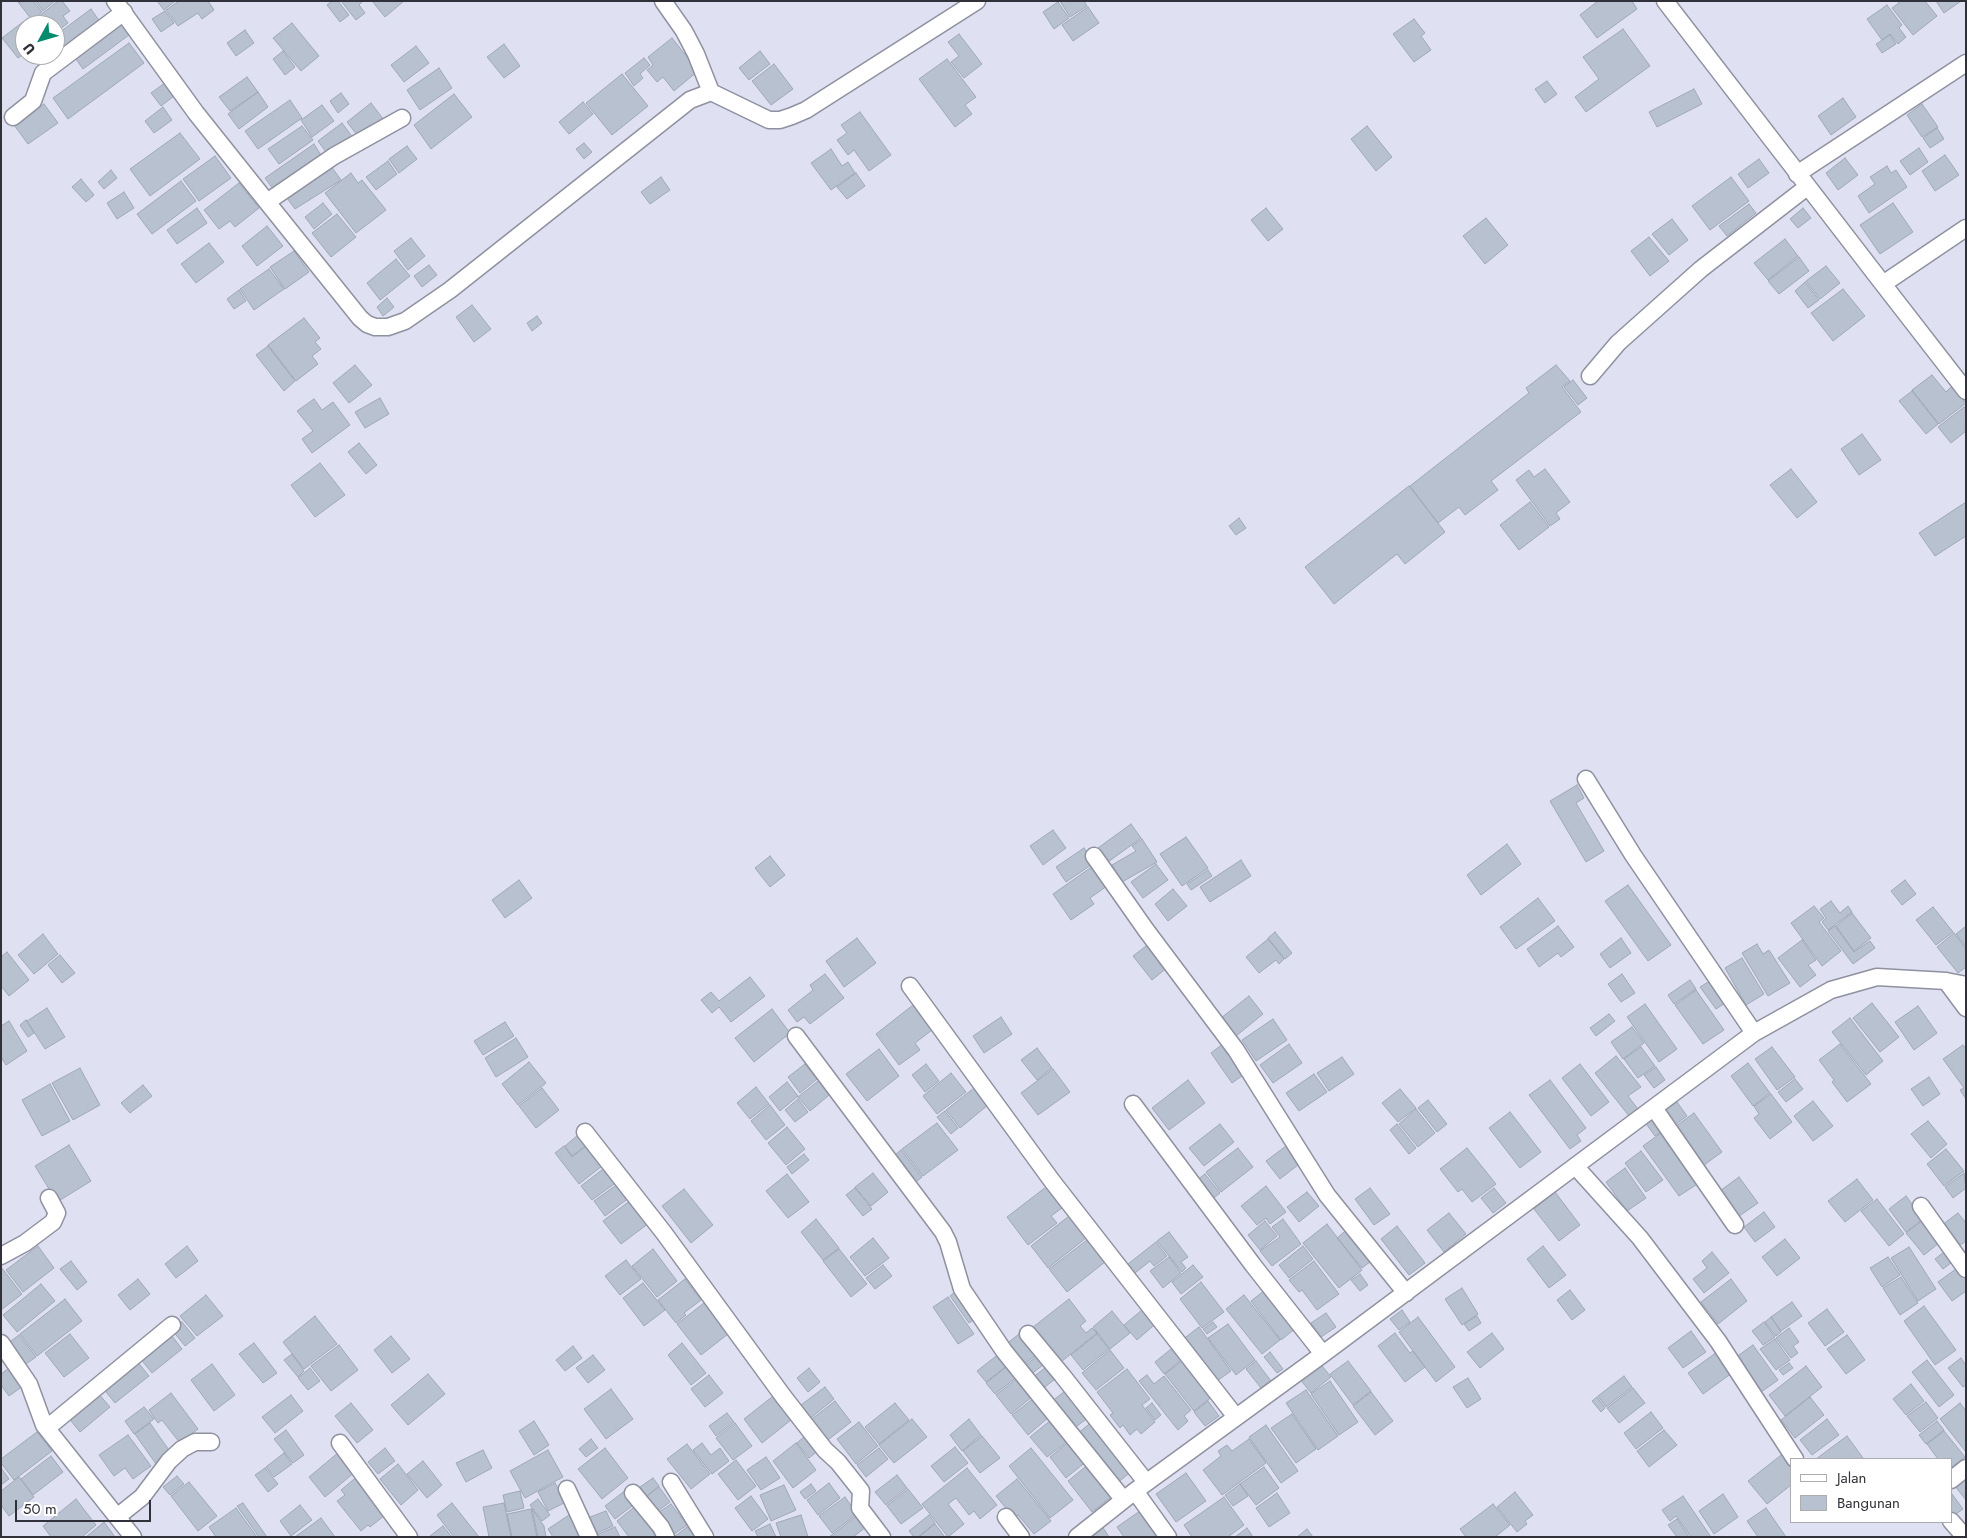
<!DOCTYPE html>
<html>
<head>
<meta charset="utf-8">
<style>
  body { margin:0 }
  #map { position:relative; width:1967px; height:1538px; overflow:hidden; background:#dfe1f2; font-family:Jost,sans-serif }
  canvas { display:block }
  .frame { position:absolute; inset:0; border:2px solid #313239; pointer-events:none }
  .legend { position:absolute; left:1790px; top:1458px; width:162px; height:65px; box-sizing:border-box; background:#fff; border:1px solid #adadb0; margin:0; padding:6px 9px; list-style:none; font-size:15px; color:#313239 }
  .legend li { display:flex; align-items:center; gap:10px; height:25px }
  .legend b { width:25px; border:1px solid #adadb0 }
  .north { position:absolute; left:15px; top:15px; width:50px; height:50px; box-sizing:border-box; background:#fff; border:1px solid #adadb0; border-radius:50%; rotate:231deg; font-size:14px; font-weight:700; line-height:20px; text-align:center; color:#313239 }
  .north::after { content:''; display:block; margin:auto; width:18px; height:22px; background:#088a6e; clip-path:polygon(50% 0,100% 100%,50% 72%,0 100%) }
  .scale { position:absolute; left:15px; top:1500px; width:136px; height:22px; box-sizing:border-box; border:2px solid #313239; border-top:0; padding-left:6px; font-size:15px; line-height:18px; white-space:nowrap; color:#313239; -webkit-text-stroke:4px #fff; paint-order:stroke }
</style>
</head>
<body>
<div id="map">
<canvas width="1967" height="1538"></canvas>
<div class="frame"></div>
<ul class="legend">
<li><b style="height:6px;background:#fff"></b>Jalan</li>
<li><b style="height:14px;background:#b7c1cf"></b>Bangunan</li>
</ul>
<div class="north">U</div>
<div class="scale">50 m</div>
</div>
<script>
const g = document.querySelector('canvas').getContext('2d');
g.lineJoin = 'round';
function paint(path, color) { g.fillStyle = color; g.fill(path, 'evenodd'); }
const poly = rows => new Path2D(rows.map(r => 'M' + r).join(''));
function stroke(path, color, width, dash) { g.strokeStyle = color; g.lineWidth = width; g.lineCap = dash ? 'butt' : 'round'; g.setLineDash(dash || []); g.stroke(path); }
const building = poly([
  [33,1,42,12,32,20,18,2,33,1],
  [35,1,55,1,43,11,35,1],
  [58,1,62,1,70,11,63,16,68,23,55,33,55,25,36,25,33,21,58,1],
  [157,1,175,1,164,10,157,1],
  [179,1,208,1,214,10,202,19,198,13,178,26,166,10,179,1],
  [332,1,338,1,349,15,340,22,327,5,332,1],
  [341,1,363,1,359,5,365,13,356,20,341,1],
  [372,1,404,1,385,17,372,1],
  [1060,1,1084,1,1087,6,1070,17,1060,1],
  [1598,1,1632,1,1637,9,1597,38,1580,15,1598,1],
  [1898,1,1925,1,1937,16,1913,35,1892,8,1899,3,1898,1],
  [1936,1,1961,1,1944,13,1936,1],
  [1058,2,1069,18,1054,29,1043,12,1058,2],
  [1887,5,1902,25,1899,28,1906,37,1898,44,1890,34,1882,40,1867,19,1887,5],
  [1088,7,1099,23,1073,41,1062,25,1088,7],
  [91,9,103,26,68,52,56,35,91,9],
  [165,11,174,23,161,32,152,19,165,11],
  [28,18,33,25,25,25,25,53,18,58,2,38,28,18],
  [117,18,129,35,83,69,71,52,117,18],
  [1414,19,1425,33,1421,36,1431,50,1414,62,1393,34,1414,19],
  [292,23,319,56,301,71,273,38,292,23],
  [1623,29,1650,66,1586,112,1575,97,1599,79,1583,57,1623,29],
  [245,30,254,43,236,56,227,43,245,30],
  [959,34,982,64,964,78,951,62,959,56,948,42,959,34],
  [1890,35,1896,44,1882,53,1876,44,1890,35],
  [672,38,698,71,674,91,663,77,657,82,647,70,653,65,648,57,672,38],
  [129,43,144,63,68,119,53,98,129,43],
  [504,44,520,66,504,78,487,57,504,44],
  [416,46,429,63,404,82,391,65,416,46],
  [283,51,295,67,285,75,273,59,283,51],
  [760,51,770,64,749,80,739,68,760,51],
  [644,58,650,65,640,74,643,78,634,86,625,73,644,58],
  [947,59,976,97,965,105,972,114,955,127,919,79,947,59],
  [774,64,793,89,771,105,752,81,774,64],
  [439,68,452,88,420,110,407,90,439,68],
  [622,74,648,106,612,135,586,103,622,74],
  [247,77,258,92,230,111,219,97,247,77],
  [169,80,178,93,161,106,151,93,169,80],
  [1547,81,1557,94,1545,103,1535,89,1547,81],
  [1694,89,1702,104,1657,127,1649,112,1694,89],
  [258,92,268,107,239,129,228,114,258,92],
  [341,93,349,104,338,113,330,101,341,93],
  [454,94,472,117,431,149,414,125,454,94],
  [1843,98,1856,117,1831,135,1818,116,1843,98],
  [290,100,302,118,258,149,245,131,290,100],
  [583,102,593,114,569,134,559,122,583,102],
  [371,103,384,120,373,129,371,125,357,135,347,122,371,103],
  [44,104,58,123,28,144,14,125,44,104],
  [1922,104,1938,127,1922,137,1907,115,1922,104],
  [322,105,334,121,312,137,301,120,322,105],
  [163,107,172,120,154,133,145,121,163,107],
  [860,112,891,155,869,171,854,150,848,155,837,140,847,133,841,125,860,112],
  [342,123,354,139,329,156,318,141,342,123],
  [302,126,313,140,279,164,268,149,302,126],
  [1367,126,1392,157,1376,171,1351,139,1367,126],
  [1937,128,1944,139,1930,148,1923,138,1937,128],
  [180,133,200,159,150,196,130,169,180,133],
  [584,143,592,152,584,159,576,149,584,143],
  [314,144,324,160,276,193,265,178,314,144],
  [407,146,417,159,399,173,389,159,407,146],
  [1919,148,1928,162,1910,175,1900,161,1919,148],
  [831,149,842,166,848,162,855,173,831,190,811,163,831,149],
  [1945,155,1959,175,1935,191,1922,171,1945,155],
  [215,156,231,178,199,201,183,179,215,156],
  [1845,158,1858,175,1838,190,1826,173,1845,158],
  [1759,159,1769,173,1748,188,1738,174,1759,159],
  [388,161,397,174,376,190,366,177,388,161],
  [328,162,341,180,295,209,287,198,299,190,294,184,328,162],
  [1887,166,1891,173,1896,170,1907,187,1869,213,1858,196,1875,184,1870,177,1887,166],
  [111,170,117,178,104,189,98,182,111,170],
  [351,173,358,183,362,180,386,210,356,233,325,193,351,173],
  [856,173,865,186,847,199,837,187,856,173],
  [661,177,670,190,650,204,641,192,661,177],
  [1731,177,1749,201,1710,230,1692,206,1731,177],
  [81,179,94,195,86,202,72,187,81,179],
  [181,181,196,201,152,234,137,214,181,181],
  [239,183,259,208,235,227,230,221,219,229,204,210,239,183],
  [124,192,134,208,117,219,107,203,124,192],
  [323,203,332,214,314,229,305,217,323,203],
  [1893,203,1913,232,1880,254,1860,225,1893,203],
  [1749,204,1756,213,1727,236,1719,226,1749,204],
  [197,208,207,223,177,244,167,230,197,208],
  [1266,208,1283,229,1268,241,1251,220,1266,208],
  [1803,208,1811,218,1798,228,1790,219,1803,208],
  [337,214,356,237,331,257,312,233,337,214],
  [1486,218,1508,245,1485,264,1463,236,1486,218],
  [1672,219,1688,240,1669,255,1652,234,1672,219],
  [267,226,283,246,257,266,242,246,267,226],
  [1649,237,1669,261,1650,276,1631,251,1649,237],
  [411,238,425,256,408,270,394,251,411,238],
  [1785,239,1798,256,1768,280,1754,263,1785,239],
  [209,243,224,262,196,283,181,264,209,243],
  [294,251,309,272,285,289,270,267,294,251],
  [1799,257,1809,271,1779,294,1768,281,1799,257],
  [396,259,410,276,380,300,367,283,396,259],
  [429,265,437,275,422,287,414,276,429,265],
  [1826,266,1840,283,1820,299,1806,281,1826,266],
  [269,269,284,289,254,310,240,289,269,269],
  [1805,282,1819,300,1808,308,1795,291,1805,282],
  [1843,289,1865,316,1833,341,1811,313,1843,289],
  [239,290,246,301,234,309,227,299,239,290],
  [387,298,394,307,383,316,377,307,387,298],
  [472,305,491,329,474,342,456,317,472,305],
  [537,316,542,323,532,331,527,323,537,316],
  [304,318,320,338,315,342,321,349,312,356,318,364,296,381,268,345,304,318],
  [268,346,295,381,284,391,256,355,268,346],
  [355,365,372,385,349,403,333,383,355,365],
  [1556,365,1570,381,1562,387,1581,412,1491,481,1498,490,1465,515,1459,507,1438,523,1410,486,1529,393,1526,388,1556,365],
  [1932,375,1946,392,1952,386,1966,403,1939,424,1912,390,1932,375],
  [1573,380,1587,398,1578,405,1564,387,1573,380],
  [1912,391,1938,424,1926,434,1899,401,1912,391],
  [380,398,389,414,365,428,355,412,380,398],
  [314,399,322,410,333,402,350,425,312,453,302,439,313,431,297,411,314,399],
  [1964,407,1966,409,1966,431,1951,443,1938,427,1964,407],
  [1862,434,1881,460,1859,475,1841,449,1862,434],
  [359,443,377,465,366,474,348,452,359,443],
  [320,463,345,495,315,517,291,485,320,463],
  [1545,469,1570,502,1556,513,1560,519,1550,526,1516,480,1529,470,1534,477,1545,469],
  [1791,469,1817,502,1797,518,1770,485,1791,469],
  [1409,486,1445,532,1405,564,1397,554,1334,604,1305,567,1409,486],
  [1530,502,1549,527,1519,550,1500,525,1530,502],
  [1966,502,1966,536,1935,556,1919,533,1966,502],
  [1239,518,1246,528,1236,535,1229,526,1239,518],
  [1577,785,1584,798,1576,803,1604,851,1586,862,1550,801,1577,785],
  [1131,824,1141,838,1108,862,1098,848,1131,824],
  [1053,830,1066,848,1043,865,1030,846,1053,830],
  [1186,837,1208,868,1182,886,1160,854,1186,837],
  [1142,839,1157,862,1122,882,1112,865,1136,851,1132,846,1142,839],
  [1507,844,1521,864,1481,895,1467,875,1507,844],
  [1084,848,1094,863,1066,882,1056,867,1084,848],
  [770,856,785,875,770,887,755,868,770,856],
  [1241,860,1251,876,1210,902,1200,887,1241,860],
  [1156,864,1168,880,1143,898,1131,882,1156,864],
  [1093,866,1107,886,1090,898,1094,904,1071,920,1053,894,1093,866],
  [1208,870,1212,876,1191,890,1187,884,1208,870],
  [519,880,532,898,505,918,492,900,519,880],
  [1905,880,1916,894,1902,905,1891,891,1905,880],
  [1628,885,1671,945,1648,961,1605,901,1628,885],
  [1173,889,1187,906,1168,921,1155,904,1173,889],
  [1538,898,1555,921,1516,949,1500,927,1538,898],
  [1831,901,1840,913,1848,906,1852,912,1828,930,1822,922,1826,918,1820,909,1831,901],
  [1814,906,1824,918,1819,922,1841,951,1822,966,1791,923,1814,906],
  [1933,907,1953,932,1936,945,1916,920,1933,907],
  [1852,913,1871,938,1854,951,1836,926,1852,913],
  [1558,926,1574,947,1561,957,1558,953,1539,967,1527,949,1558,926],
  [1835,926,1854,952,1870,941,1875,948,1853,964,1828,931,1835,926],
  [1966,926,1966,947,1956,934,1966,926],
  [1275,932,1292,953,1285,959,1268,938,1275,932],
  [1954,933,1966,949,1966,967,1958,973,1937,947,1954,933],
  [43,934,58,954,34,974,18,955,43,934],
  [857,938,876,963,844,987,826,961,857,938],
  [1621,938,1631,953,1610,968,1600,954,1621,938],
  [1268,939,1284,959,1279,964,1276,960,1259,973,1246,957,1268,939],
  [1802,940,1816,960,1808,965,1816,975,1800,987,1778,958,1802,940],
  [1150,943,1168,967,1152,980,1133,956,1150,943],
  [1757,944,1763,954,1769,950,1790,983,1768,996,1742,953,1757,944],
  [7,952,29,980,9,996,1,986,1,957,7,952],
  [60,955,75,973,62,983,48,965,60,955],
  [1742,958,1764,994,1746,1005,1725,968,1742,958],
  [825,974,844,998,810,1024,804,1017,797,1022,788,1010,813,990,810,985,825,974],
  [1622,974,1635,993,1621,1002,1608,984,1622,974],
  [750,977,765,996,731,1022,719,1007,712,1013,701,1000,711,992,719,1001,750,977],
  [1713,979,1728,1001,1716,1009,1700,987,1713,979],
  [1690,980,1696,989,1674,1004,1668,995,1690,980],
  [1696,990,1724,1030,1703,1044,1675,1005,1696,990],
  [1249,996,1263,1014,1236,1036,1221,1018,1249,996],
  [1872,1003,1899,1037,1880,1052,1853,1018,1872,1003],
  [1645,1004,1677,1049,1659,1062,1627,1017,1645,1004],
  [913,1005,932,1030,915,1043,920,1050,899,1065,876,1034,913,1005],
  [1918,1006,1937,1033,1914,1050,1895,1022,1918,1006],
  [47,1008,65,1037,45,1049,27,1021,47,1008],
  [772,1009,790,1033,754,1062,735,1038,772,1009],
  [1609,1014,1615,1021,1596,1036,1590,1028,1609,1014],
  [1001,1017,1012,1034,984,1053,973,1036,1001,1017],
  [1850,1018,1883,1061,1866,1075,1832,1032,1850,1018],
  [1273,1019,1287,1040,1256,1061,1242,1040,1273,1019],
  [26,1020,34,1033,28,1037,20,1025,26,1020],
  [9,1021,27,1051,6,1065,1,1057,1,1026,9,1021],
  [505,1022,514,1036,483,1055,474,1041,505,1022],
  [1632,1027,1644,1043,1623,1059,1611,1042,1632,1027],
  [516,1038,528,1057,496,1077,485,1058,516,1038],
  [1224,1043,1246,1073,1232,1083,1211,1053,1224,1043],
  [1289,1044,1302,1063,1273,1083,1260,1065,1289,1044],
  [1840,1044,1871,1084,1847,1102,1832,1082,1834,1080,1819,1060,1840,1044],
  [1963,1045,1966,1049,1966,1099,1960,1090,1964,1088,1943,1059,1963,1045],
  [1641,1047,1655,1066,1638,1078,1624,1059,1641,1047],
  [1772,1047,1795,1077,1777,1090,1755,1059,1772,1047],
  [1037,1048,1052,1068,1037,1080,1021,1060,1037,1048],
  [879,1049,899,1076,867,1101,846,1074,879,1049],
  [1616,1056,1641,1087,1628,1096,1638,1109,1629,1116,1595,1073,1616,1056],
  [1342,1057,1354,1074,1329,1091,1317,1073,1342,1057],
  [529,1062,546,1083,518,1105,502,1084,529,1062],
  [1748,1063,1770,1093,1753,1106,1731,1076,1748,1063],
  [805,1064,817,1079,800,1093,788,1077,805,1064],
  [926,1064,939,1081,925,1092,912,1075,926,1064],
  [1580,1064,1609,1102,1591,1116,1562,1078,1580,1064],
  [1656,1067,1665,1080,1654,1088,1644,1075,1656,1067],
  [80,1068,100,1105,73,1120,52,1083,80,1068],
  [1053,1069,1070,1092,1038,1115,1021,1093,1053,1069],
  [951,1073,966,1092,937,1114,923,1096,951,1073],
  [1314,1074,1327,1092,1299,1111,1286,1093,1314,1074],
  [823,1077,834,1091,810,1111,798,1097,823,1077],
  [1929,1077,1940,1094,1923,1106,1911,1089,1929,1077],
  [1795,1079,1803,1089,1786,1102,1778,1092,1795,1079],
  [1188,1080,1205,1103,1169,1130,1152,1108,1188,1080],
  [1550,1080,1586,1128,1577,1135,1581,1141,1570,1149,1529,1095,1550,1080],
  [787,1082,798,1096,780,1111,769,1097,787,1082],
  [50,1084,70,1121,42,1136,22,1100,50,1084],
  [143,1085,152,1096,130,1113,121,1103,143,1085],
  [756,1087,769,1104,750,1119,737,1103,756,1087],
  [542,1088,559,1110,536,1128,519,1106,542,1088],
  [974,1088,988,1105,960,1128,946,1110,974,1088],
  [1400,1089,1416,1108,1398,1122,1382,1103,1400,1089],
  [1771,1094,1792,1122,1770,1139,1754,1118,1759,1114,1754,1106,1771,1094],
  [798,1099,808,1112,795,1122,785,1110,798,1099],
  [1428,1100,1447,1124,1437,1132,1418,1108,1428,1100],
  [1813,1101,1833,1126,1813,1141,1794,1116,1813,1101],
  [1677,1102,1687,1116,1672,1127,1662,1113,1677,1102],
  [770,1105,785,1125,766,1140,751,1121,770,1105],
  [1416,1109,1435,1133,1418,1147,1399,1124,1416,1109],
  [945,1111,958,1128,951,1134,937,1117,945,1111],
  [1510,1112,1541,1152,1520,1168,1489,1128,1510,1112],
  [1694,1113,1722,1152,1700,1168,1672,1129,1694,1113],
  [1654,1114,1665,1129,1655,1136,1644,1121,1654,1114],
  [1928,1121,1947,1144,1931,1158,1911,1134,1928,1121],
  [937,1123,958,1150,923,1176,902,1149,937,1123],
  [1220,1124,1234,1142,1204,1166,1189,1148,1220,1124],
  [1397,1124,1416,1148,1409,1154,1390,1130,1397,1124],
  [787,1127,805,1149,786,1165,768,1143,787,1127],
  [1665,1130,1702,1181,1679,1196,1643,1146,1665,1130],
  [578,1135,585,1146,572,1156,565,1146,578,1135],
  [1290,1143,1303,1161,1280,1179,1266,1161,1290,1143],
  [69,1145,91,1181,57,1202,35,1166,69,1145],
  [564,1146,572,1157,586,1146,602,1166,579,1184,555,1153,564,1146],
  [1238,1148,1253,1167,1221,1192,1206,1172,1238,1148],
  [1467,1148,1496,1184,1472,1202,1462,1189,1458,1192,1440,1169,1467,1148],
  [1946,1149,1964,1171,1944,1186,1927,1164,1946,1149],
  [901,1150,922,1177,916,1182,895,1155,901,1150],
  [1641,1151,1663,1180,1646,1192,1625,1163,1641,1151],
  [804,1154,809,1160,792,1174,787,1167,804,1154],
  [1625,1168,1646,1198,1627,1211,1606,1182,1625,1168],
  [603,1169,608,1176,611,1173,618,1181,592,1200,581,1186,603,1169],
  [873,1173,888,1192,871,1206,855,1187,873,1173],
  [1964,1173,1966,1188,1953,1198,1945,1187,1964,1173],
  [787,1174,809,1202,788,1218,766,1191,787,1174],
  [1205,1174,1220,1193,1211,1200,1196,1181,1205,1174],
  [1739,1177,1758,1203,1735,1219,1717,1193,1739,1177],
  [1857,1179,1873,1200,1845,1222,1828,1201,1857,1179],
  [619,1183,630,1197,605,1216,594,1201,619,1183],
  [1266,1186,1286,1212,1270,1224,1266,1218,1257,1225,1241,1206,1266,1186],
  [1046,1187,1062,1208,1051,1216,1057,1223,1028,1245,1007,1217,1046,1187],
  [855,1188,872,1209,863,1216,846,1195,855,1188],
  [1370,1188,1390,1214,1374,1225,1355,1199,1370,1188],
  [1494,1188,1506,1203,1493,1213,1481,1198,1494,1188],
  [684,1189,713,1225,691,1243,662,1206,684,1189],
  [1307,1192,1319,1206,1299,1222,1287,1207,1307,1192],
  [1555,1192,1580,1225,1559,1241,1534,1209,1555,1192],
  [1906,1196,1923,1219,1906,1232,1889,1209,1906,1196],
  [1877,1199,1904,1234,1889,1246,1861,1211,1877,1199],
  [631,1200,649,1223,621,1244,603,1221,631,1200],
  [1764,1212,1775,1227,1755,1242,1744,1227,1764,1212],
  [1449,1213,1466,1234,1444,1252,1427,1230,1449,1213],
  [1958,1213,1966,1223,1966,1241,1959,1246,1942,1225,1958,1213],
  [1069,1216,1086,1238,1048,1268,1031,1246,1069,1216],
  [816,1219,839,1248,823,1260,801,1232,816,1219],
  [1283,1219,1301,1244,1272,1266,1260,1251,1280,1237,1272,1227,1283,1219],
  [1265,1221,1277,1236,1260,1250,1248,1235,1265,1221],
  [1922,1221,1939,1243,1924,1255,1906,1233,1922,1221],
  [1327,1224,1362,1270,1339,1288,1303,1243,1327,1224],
  [1397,1226,1425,1263,1409,1275,1381,1239,1397,1226],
  [1350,1227,1375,1258,1362,1268,1337,1238,1350,1227],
  [1169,1232,1188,1257,1181,1262,1186,1268,1182,1272,1157,1241,1169,1232],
  [873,1238,889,1258,865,1276,850,1257,873,1238],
  [1785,1239,1800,1258,1777,1276,1762,1257,1785,1239],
  [1087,1240,1105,1262,1067,1292,1049,1269,1087,1240],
  [1156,1242,1167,1256,1154,1266,1150,1261,1135,1273,1128,1264,1156,1242],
  [38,1246,54,1268,23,1292,6,1270,38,1246],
  [187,1246,198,1261,176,1278,165,1264,187,1246],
  [1303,1246,1313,1259,1289,1278,1279,1265,1303,1246],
  [1543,1246,1566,1275,1549,1288,1527,1259,1543,1246],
  [1909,1247,1936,1289,1918,1301,1891,1258,1909,1247],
  [653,1249,677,1281,657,1297,632,1266,653,1249],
  [839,1249,867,1284,851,1297,823,1261,839,1249],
  [1948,1249,1955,1260,1943,1269,1935,1259,1948,1249],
  [1712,1252,1729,1273,1704,1293,1693,1279,1707,1268,1702,1261,1712,1252],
  [1169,1257,1181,1273,1163,1288,1150,1271,1169,1257],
  [1888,1257,1900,1275,1882,1287,1870,1268,1888,1257],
  [626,1260,641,1279,620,1295,605,1276,626,1260],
  [71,1261,87,1282,77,1290,60,1269,71,1261],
  [1314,1261,1339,1294,1317,1310,1302,1290,1299,1292,1289,1280,1314,1261],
  [883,1265,892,1276,875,1289,866,1278,883,1265],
  [1193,1265,1203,1277,1181,1294,1172,1282,1193,1265],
  [1960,1266,1966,1274,1966,1291,1952,1301,1938,1282,1960,1266],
  [1,1267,22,1294,1,1310,1,1267],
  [1360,1274,1368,1285,1360,1291,1351,1280,1360,1274],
  [1901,1277,1918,1303,1900,1315,1883,1288,1901,1277],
  [138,1279,150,1294,130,1310,118,1295,138,1279],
  [685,1279,701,1300,684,1313,686,1315,676,1323,658,1300,685,1279],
  [1731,1279,1747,1301,1718,1324,1701,1302,1731,1279],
  [1201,1282,1224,1312,1202,1328,1180,1299,1201,1282],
  [643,1283,665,1310,644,1326,623,1298,643,1283],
  [41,1284,55,1301,17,1332,3,1315,41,1284],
  [1462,1288,1478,1314,1462,1325,1445,1299,1462,1288],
  [959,1289,978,1317,969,1323,950,1296,959,1289],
  [1265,1290,1296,1328,1281,1340,1251,1301,1265,1290],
  [1570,1290,1585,1310,1572,1320,1557,1300,1570,1290],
  [206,1295,223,1316,197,1336,180,1316,206,1295],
  [1244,1295,1280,1340,1262,1354,1226,1309,1244,1295],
  [948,1297,974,1334,958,1344,933,1307,948,1297],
  [65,1299,82,1321,37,1356,20,1334,65,1299],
  [1069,1299,1086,1321,1080,1326,1086,1333,1092,1328,1097,1333,1056,1366,1028,1331,1069,1299],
  [1792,1302,1802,1316,1781,1331,1771,1317,1792,1302],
  [704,1303,728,1334,701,1355,677,1324,704,1303],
  [1148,1305,1160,1320,1137,1340,1124,1325,1148,1305],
  [1924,1306,1956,1350,1935,1365,1904,1321,1924,1306],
  [1827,1309,1844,1332,1825,1346,1808,1323,1827,1309],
  [1402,1310,1410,1322,1399,1330,1390,1319,1402,1310],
  [1112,1311,1130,1333,1110,1349,1093,1327,1112,1311],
  [1326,1313,1336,1327,1321,1337,1311,1323,1326,1313],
  [315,1316,337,1344,304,1369,283,1342,315,1316],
  [1477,1316,1481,1323,1469,1331,1464,1324,1477,1316],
  [1418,1317,1455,1367,1436,1382,1399,1332,1418,1317],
  [1771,1317,1781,1332,1776,1336,1765,1322,1771,1317],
  [182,1322,195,1338,185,1346,172,1330,182,1322],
  [1213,1322,1217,1327,1207,1334,1203,1329,1213,1322],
  [1764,1322,1775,1337,1763,1345,1752,1331,1764,1322],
  [1228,1324,1255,1360,1236,1375,1208,1338,1228,1324],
  [1199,1327,1231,1371,1214,1383,1182,1340,1199,1327],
  [1789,1328,1799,1342,1793,1346,1798,1353,1791,1358,1776,1338,1789,1328],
  [1023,1331,1040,1352,1022,1366,1005,1345,1023,1331],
  [1691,1331,1706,1352,1683,1368,1668,1348,1691,1331],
  [169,1332,182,1349,152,1373,139,1357,169,1332],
  [1395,1333,1410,1353,1413,1351,1425,1367,1405,1382,1378,1346,1395,1333],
  [1492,1333,1504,1349,1480,1368,1467,1352,1492,1333],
  [70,1334,89,1358,64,1377,45,1353,70,1334],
  [1097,1334,1109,1349,1083,1370,1071,1355,1097,1334],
  [19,1335,36,1357,23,1366,7,1344,19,1335],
  [1847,1335,1865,1360,1846,1374,1827,1349,1847,1335],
  [391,1336,410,1359,392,1373,374,1350,391,1336],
  [1775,1339,1790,1360,1776,1370,1760,1349,1775,1339],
  [254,1343,277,1373,263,1383,239,1354,254,1343],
  [682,1343,706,1373,691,1385,668,1355,682,1343],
  [339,1345,358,1370,331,1391,311,1366,339,1345],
  [1176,1345,1185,1357,1164,1374,1155,1362,1176,1345],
  [1753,1345,1778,1380,1757,1395,1732,1360,1753,1345],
  [573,1346,582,1358,565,1371,556,1360,573,1346],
  [1110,1350,1124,1368,1096,1390,1082,1373,1110,1350],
  [1270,1352,1283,1369,1277,1373,1264,1357,1270,1352],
  [1717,1352,1732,1373,1703,1394,1688,1373,1717,1352],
  [1000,1353,1009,1364,986,1382,977,1371,1000,1353],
  [1041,1353,1048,1361,1029,1376,1022,1368,1041,1353],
  [292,1354,304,1371,298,1377,284,1360,292,1354],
  [593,1355,605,1370,588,1383,576,1368,593,1355],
  [1186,1358,1214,1395,1194,1411,1165,1374,1186,1358],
  [1961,1358,1966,1365,1966,1385,1963,1387,1948,1368,1961,1358],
  [136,1360,149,1376,115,1403,102,1387,136,1360],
  [1927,1360,1954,1395,1939,1407,1912,1372,1927,1360],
  [1256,1361,1271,1381,1261,1388,1246,1369,1256,1361],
  [1348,1361,1371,1391,1353,1405,1330,1374,1348,1361],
  [1319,1362,1331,1377,1311,1393,1299,1378,1319,1362],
  [1789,1363,1793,1368,1783,1375,1779,1370,1789,1363],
  [212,1364,235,1395,214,1411,191,1380,212,1364],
  [1050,1364,1059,1376,1041,1390,1032,1378,1050,1364],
  [1009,1365,1018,1376,995,1394,986,1383,1009,1365],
  [1806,1366,1822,1387,1785,1416,1769,1395,1806,1366],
  [9,1368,23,1386,9,1396,1,1385,1,1374,9,1368],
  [310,1368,320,1381,308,1390,298,1378,310,1368],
  [809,1368,820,1382,808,1392,797,1378,809,1368],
  [1127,1369,1150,1399,1142,1405,1155,1422,1141,1434,1137,1429,1130,1435,1123,1425,1120,1428,1110,1415,1113,1413,1097,1392,1127,1369],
  [428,1374,445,1394,408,1425,391,1405,428,1374],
  [709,1375,723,1393,705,1407,691,1389,709,1375],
  [1147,1375,1154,1384,1164,1376,1191,1410,1184,1416,1188,1421,1178,1430,1139,1381,1147,1375],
  [1624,1376,1632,1387,1606,1407,1598,1396,1624,1376],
  [1019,1377,1033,1396,1011,1414,996,1395,1019,1377],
  [1468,1378,1481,1399,1467,1408,1453,1387,1468,1378],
  [1330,1381,1358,1422,1339,1435,1311,1394,1330,1381],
  [1911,1384,1924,1401,1906,1415,1893,1399,1911,1384],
  [825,1387,834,1399,807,1421,797,1408,825,1387],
  [1633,1388,1645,1403,1619,1423,1607,1408,1633,1388],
  [611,1389,633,1419,606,1439,584,1409,611,1389],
  [1068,1389,1089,1417,1073,1429,1052,1401,1068,1389],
  [1306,1390,1338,1436,1318,1450,1286,1403,1306,1390],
  [97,1392,110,1407,80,1432,67,1416,97,1392],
  [1371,1392,1393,1421,1375,1435,1353,1406,1371,1392],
  [171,1393,198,1429,180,1443,162,1420,158,1423,149,1410,171,1393],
  [777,1393,796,1416,762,1443,744,1419,777,1393],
  [291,1395,303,1411,275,1433,262,1417,291,1395],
  [1597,1397,1605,1408,1601,1412,1592,1401,1597,1397],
  [1810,1397,1824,1415,1795,1438,1781,1420,1810,1397],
  [1034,1398,1049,1417,1028,1435,1012,1415,1034,1398],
  [835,1401,851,1422,824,1443,808,1422,835,1401],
  [1208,1401,1219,1416,1205,1426,1194,1412,1208,1401],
  [1926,1402,1938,1418,1920,1432,1907,1416,1926,1402],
  [351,1403,373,1430,357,1443,335,1416,351,1403],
  [895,1403,909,1420,879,1444,865,1427,895,1403],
  [1152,1403,1161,1415,1155,1420,1146,1408,1152,1403],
  [1960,1403,1966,1411,1966,1452,1940,1419,1960,1403],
  [144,1407,154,1419,134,1434,125,1421,144,1407],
  [1651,1412,1663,1428,1636,1449,1624,1433,1651,1412],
  [727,1413,734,1422,716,1436,709,1426,727,1413],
  [1292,1414,1316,1449,1296,1463,1271,1428,1292,1414],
  [912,1419,927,1437,894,1463,879,1445,912,1419],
  [969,1419,981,1435,962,1451,950,1435,969,1419],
  [1827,1419,1839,1435,1812,1455,1800,1440,1827,1419],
  [1051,1420,1068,1441,1047,1457,1030,1437,1051,1420],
  [534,1421,549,1445,534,1455,519,1431,534,1421],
  [1093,1421,1132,1471,1116,1484,1077,1434,1093,1421],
  [1937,1421,1944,1430,1926,1444,1919,1435,1937,1421],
  [859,1422,878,1446,856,1464,837,1439,859,1422],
  [150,1423,171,1453,156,1464,135,1434,150,1423],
  [735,1423,752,1446,733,1460,716,1438,735,1423],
  [1266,1425,1298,1471,1281,1483,1249,1437,1266,1425],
  [286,1430,304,1455,293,1463,274,1439,286,1430],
  [1664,1430,1677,1445,1649,1467,1637,1451,1664,1430],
  [1944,1431,1965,1457,1951,1468,1951,1459,1938,1459,1927,1444,1944,1431],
  [37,1432,52,1451,14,1480,1,1463,1,1459,37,1432],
  [807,1434,819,1450,809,1458,797,1443,807,1434],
  [128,1435,151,1466,133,1479,125,1468,114,1476,99,1455,128,1435],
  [982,1436,1000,1458,980,1473,963,1451,982,1436],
  [1847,1436,1863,1458,1861,1459,1816,1459,1847,1436],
  [591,1439,598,1448,586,1457,579,1449,591,1439],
  [1249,1439,1266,1463,1222,1495,1203,1470,1221,1456,1218,1451,1227,1445,1232,1451,1249,1439],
  [1071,1440,1088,1460,1066,1478,1050,1457,1071,1440],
  [702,1443,711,1455,720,1448,729,1461,712,1474,693,1450,702,1443],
  [796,1443,816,1470,793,1488,773,1461,796,1443],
  [687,1444,710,1474,691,1489,667,1459,687,1444],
  [955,1447,968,1463,944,1482,931,1466,955,1447],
  [385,1448,395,1461,378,1474,368,1462,385,1448],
  [605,1448,628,1478,602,1499,578,1469,605,1448],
  [879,1448,888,1459,866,1477,857,1465,879,1448],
  [1031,1448,1073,1500,1050,1518,1009,1466,1031,1448],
  [483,1450,492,1468,466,1482,456,1463,483,1450],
  [548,1450,563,1477,525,1498,510,1471,548,1450],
  [339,1452,355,1472,325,1497,309,1477,339,1452],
  [1785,1452,1791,1460,1791,1485,1767,1504,1748,1481,1785,1452],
  [284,1453,292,1464,274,1477,266,1467,284,1453],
  [51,1456,63,1472,33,1495,21,1479,51,1456],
  [766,1457,780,1478,761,1490,747,1470,766,1457],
  [736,1460,756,1486,738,1500,718,1474,736,1460],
  [423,1461,442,1485,427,1498,407,1474,423,1461],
  [1090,1463,1115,1494,1092,1512,1068,1481,1090,1463],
  [398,1464,418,1490,401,1505,380,1479,398,1464],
  [1264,1467,1279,1488,1256,1505,1240,1484,1264,1467],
  [1,1468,9,1479,1,1485,1,1468],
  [265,1468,278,1484,268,1492,255,1475,265,1468],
  [967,1468,997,1505,980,1519,974,1511,969,1515,956,1498,948,1504,964,1524,948,1537,922,1504,967,1468],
  [1186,1473,1206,1501,1176,1522,1156,1494,1186,1473],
  [359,1475,389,1512,370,1527,368,1525,361,1531,337,1501,345,1495,341,1490,359,1475],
  [897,1475,907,1488,886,1505,875,1492,897,1475],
  [1966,1475,1966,1500,1954,1485,1966,1475],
  [177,1476,184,1484,170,1495,163,1487,177,1476],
  [19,1477,34,1497,9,1516,1,1505,1,1491,19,1477],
  [653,1478,659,1486,647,1496,640,1487,653,1478],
  [1017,1479,1051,1521,1034,1534,1018,1515,1014,1518,996,1496,1017,1479],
  [189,1482,217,1516,198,1531,171,1496,189,1482],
  [555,1483,566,1502,548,1511,538,1492,555,1483],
  [829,1483,840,1498,818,1515,807,1500,829,1483],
  [811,1484,816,1491,805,1499,800,1492,811,1484],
  [1240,1484,1248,1496,1233,1506,1225,1495,1240,1484],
  [784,1485,796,1510,771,1521,760,1495,784,1485],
  [659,1487,670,1502,654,1514,643,1499,659,1487],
  [908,1489,923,1508,901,1524,887,1506,908,1489],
  [626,1490,636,1503,615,1519,605,1506,626,1490],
  [520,1491,524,1508,507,1512,503,1495,520,1491],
  [1515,1492,1533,1515,1525,1521,1527,1524,1517,1532,1497,1507,1515,1492],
  [1277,1493,1290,1513,1269,1527,1256,1508,1277,1493],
  [1723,1494,1738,1517,1714,1534,1699,1511,1723,1494],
  [1952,1494,1963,1509,1952,1517,1951,1516,1952,1494],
  [751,1496,768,1519,752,1531,735,1508,751,1496],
  [1683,1496,1711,1537,1691,1537,1676,1516,1670,1521,1662,1510,1683,1496],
  [845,1497,857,1514,832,1533,819,1516,845,1497],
  [1224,1497,1244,1525,1228,1537,1192,1537,1184,1525,1224,1497],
  [76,1499,96,1525,82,1537,51,1537,43,1526,76,1499],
  [538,1499,550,1515,542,1521,530,1505,538,1499],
  [243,1503,267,1537,259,1537,237,1506,243,1503],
  [452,1503,479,1537,454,1537,437,1515,452,1503],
  [504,1503,511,1537,489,1537,483,1507,504,1503],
  [638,1504,663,1537,629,1537,617,1521,638,1504],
  [671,1504,687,1525,670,1537,655,1515,671,1504],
  [1493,1504,1510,1525,1495,1537,1466,1537,1460,1529,1493,1504],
  [300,1505,312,1520,291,1536,280,1521,300,1505],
  [236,1508,257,1537,216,1537,209,1527,236,1508],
  [1766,1508,1786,1537,1758,1537,1747,1521,1766,1508],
  [531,1509,537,1537,512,1537,507,1514,531,1509],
  [532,1509,544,1526,546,1537,538,1537,532,1509],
  [606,1511,613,1526,592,1535,585,1519,606,1511],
  [1140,1511,1159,1537,1124,1537,1117,1527,1140,1511],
  [569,1515,585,1537,553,1537,548,1529,569,1515],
  [801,1515,808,1537,781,1537,776,1523,801,1515],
  [858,1515,866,1527,853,1537,829,1537,858,1515],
  [929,1515,935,1523,918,1537,914,1537,909,1531,929,1515],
  [321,1518,335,1537,295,1537,321,1518],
  [1677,1519,1689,1537,1677,1537,1668,1525,1677,1519],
  [104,1522,115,1537,86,1537,104,1522],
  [770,1524,776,1537,758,1537,755,1531,770,1524],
  [935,1524,945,1537,920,1537,920,1536,935,1524],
  [443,1526,452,1537,430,1537,430,1536,443,1526],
  [1102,1526,1109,1537,1085,1537,1102,1526],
  [615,1527,620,1537,591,1537,615,1527],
  [687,1527,695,1537,674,1537,687,1527],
  [1247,1528,1253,1537,1235,1537,1247,1528],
  [1307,1529,1313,1537,1297,1537,1307,1529]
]);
const street = poly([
  [115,1,196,113,267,202,360,318,367,324,375,327,388,327,405,321,450,290,690,100,711,92,769,120,780,120,792,116,806,110,977,1],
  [663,1,684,31,696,54,711,92],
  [1665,1,1883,284,1966,228],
  [13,117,33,101,43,73,124,12],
  [1797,174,1966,63],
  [267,202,334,156,402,118],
  [1883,284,1966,391],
  [1590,376,1618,343,1701,269,1807,187],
  [1586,779,1633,855,1754,1033],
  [1094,856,1146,930,1236,1050,1327,1195,1406,1293],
  [1946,981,1966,1008],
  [910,986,1052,1181,1236,1417],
  [796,1036,943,1232,948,1242,962,1289,1004,1351,1123,1499],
  [1133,1104,1253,1265,1323,1354],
  [1654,1108,1735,1225],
  [585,1132,664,1233,783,1396,825,1450,838,1462,861,1491,860,1508,882,1537],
  [1576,1167,1640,1238,1718,1341,1795,1459],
  [1921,1206,1966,1269],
  [1,1256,25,1243,53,1222,57,1213,49,1198],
  [1028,1334,1062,1375,1146,1482],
  [1,1343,29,1384,44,1425,133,1537],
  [47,1428,172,1325],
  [340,1443,409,1537],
  [1951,1480,1966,1468],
  [671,1482,705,1537],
  [567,1489,589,1537],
  [1135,1491,1168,1537],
  [633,1493,661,1527,666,1537],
  [117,1517,142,1497,169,1461,182,1449,195,1442,211,1442],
  [1006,1517,1021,1537],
  [1951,1521,1965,1537],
  [1077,1537,1135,1491,1323,1354,1754,1033,1831,990,1877,977,1946,981,1966,985]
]);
paint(building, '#b7c1cf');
stroke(building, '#9fa8b6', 1);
stroke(street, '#8f91a0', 19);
stroke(street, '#fff', 16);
</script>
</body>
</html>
